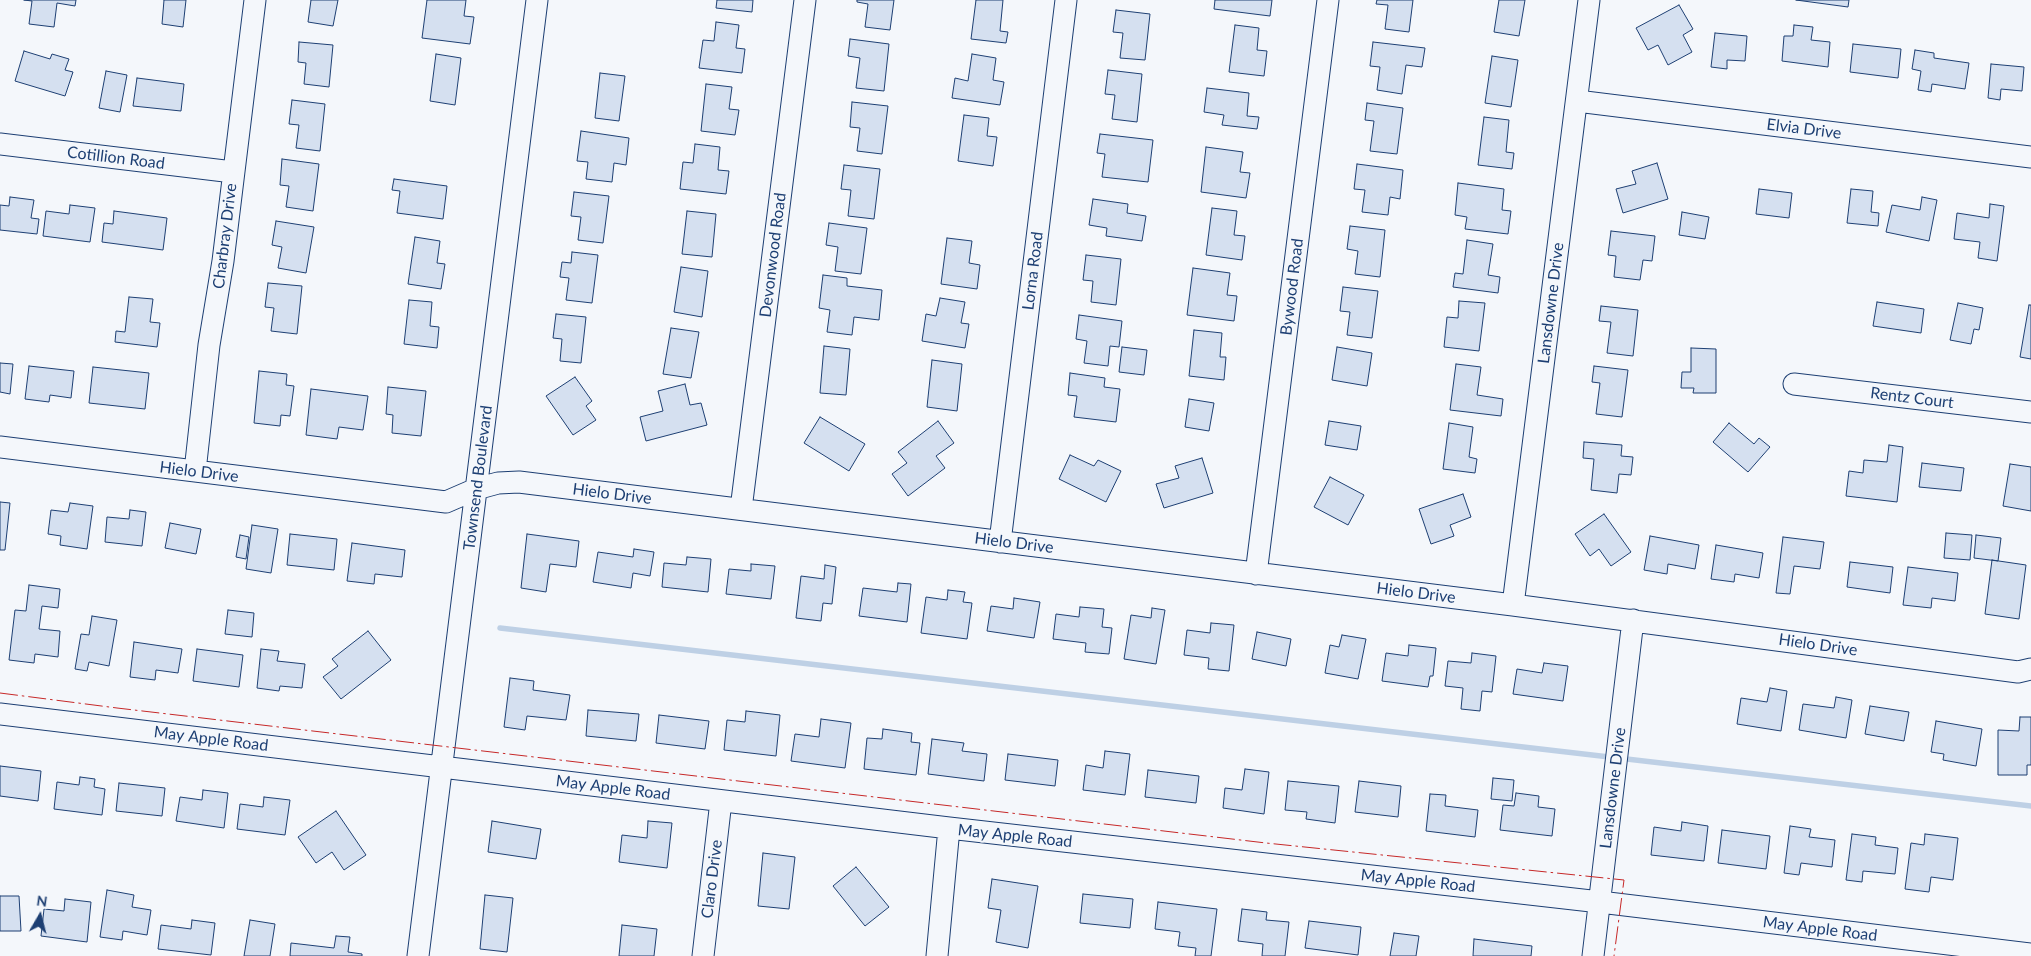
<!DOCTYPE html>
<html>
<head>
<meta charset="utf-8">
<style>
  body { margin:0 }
  #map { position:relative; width:2031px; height:956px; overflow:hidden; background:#f4f7fb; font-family:Lato,sans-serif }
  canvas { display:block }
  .north { position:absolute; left:15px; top:891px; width:50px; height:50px; -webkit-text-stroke:4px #f4f7fb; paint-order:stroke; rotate:8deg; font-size:14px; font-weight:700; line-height:20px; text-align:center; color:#1d3f73 }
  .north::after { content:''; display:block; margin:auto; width:18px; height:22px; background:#1d3f73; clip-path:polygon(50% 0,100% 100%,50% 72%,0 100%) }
</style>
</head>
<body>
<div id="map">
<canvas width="2031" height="956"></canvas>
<div class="north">N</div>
</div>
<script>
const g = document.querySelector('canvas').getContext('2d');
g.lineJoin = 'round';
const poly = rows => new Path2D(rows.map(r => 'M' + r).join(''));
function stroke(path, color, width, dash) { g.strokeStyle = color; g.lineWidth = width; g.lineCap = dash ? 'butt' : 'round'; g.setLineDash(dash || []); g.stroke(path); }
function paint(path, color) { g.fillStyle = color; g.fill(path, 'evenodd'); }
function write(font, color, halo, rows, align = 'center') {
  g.font = font + ' Lato,sans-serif'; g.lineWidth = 4; g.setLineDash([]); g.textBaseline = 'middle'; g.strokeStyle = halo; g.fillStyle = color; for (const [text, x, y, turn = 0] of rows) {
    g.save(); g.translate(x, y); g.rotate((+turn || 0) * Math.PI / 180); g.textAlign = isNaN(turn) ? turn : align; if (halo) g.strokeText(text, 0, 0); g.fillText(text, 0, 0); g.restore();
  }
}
const stream = poly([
  [500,628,2031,806]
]);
const building = poly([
  [24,0,76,0,75,6,57,3,54,27,29,24,32,1,24,0],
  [164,0,186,0,183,27,162,24,164,0],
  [311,0,338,0,333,26,308,22,311,0],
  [427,0,466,0,464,16,474,17,470,44,422,38,427,0],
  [717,0,753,0,752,12,716,8,717,0],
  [857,0,894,0,890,30,865,27,868,4,857,2,857,0],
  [976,0,1003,0,1000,31,1008,32,1006,43,971,39,976,0],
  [1215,0,1272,0,1270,16,1214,9,1215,0],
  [1377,0,1413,0,1409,32,1385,29,1388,5,1376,4,1377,0],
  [1499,0,1525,0,1519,36,1494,32,1499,0],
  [1796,0,1849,0,1848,7,1796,0],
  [1679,5,1693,29,1683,35,1692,52,1668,65,1658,45,1648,50,1636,28,1679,5],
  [1116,10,1150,14,1145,60,1120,58,1123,33,1113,32,1116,10],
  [716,22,739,25,736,48,745,49,742,73,699,68,703,40,714,41,716,22],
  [1235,25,1259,28,1257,50,1267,51,1264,76,1229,72,1235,25],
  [1794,25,1813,27,1811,40,1830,42,1828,67,1782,61,1784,36,1793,36,1794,25],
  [1715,33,1747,36,1745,61,1727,60,1727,69,1711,67,1715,33],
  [850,39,889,44,884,91,856,88,860,58,848,56,850,39],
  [299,42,333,45,329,87,304,84,306,63,298,62,299,42],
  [1373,42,1425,48,1422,67,1406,65,1402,94,1377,90,1380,67,1370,66,1373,42],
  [1853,44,1901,49,1898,78,1850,72,1853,44],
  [1915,50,1934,53,1934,58,1969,63,1965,89,1932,84,1931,92,1918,90,1921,71,1912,69,1915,50],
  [24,51,50,59,52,54,69,59,65,70,73,72,65,96,15,81,24,51],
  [436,54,461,58,455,105,430,101,436,54],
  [972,54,996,58,993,80,1004,82,1000,105,952,98,955,78,968,81,972,54],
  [1492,56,1518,60,1511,107,1485,103,1492,56],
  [1991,64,2024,67,2022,91,2001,89,2000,100,1988,98,1991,64],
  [1108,70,1142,74,1137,122,1112,119,1115,95,1105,94,1108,70],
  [106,71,127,75,120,112,99,108,106,71],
  [600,73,625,76,619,121,595,118,600,73],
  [137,78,184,84,181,111,133,106,137,78],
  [706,84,732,87,729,109,739,110,735,135,701,131,706,84],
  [1207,88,1249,93,1247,116,1259,117,1257,129,1222,125,1224,115,1204,112,1207,88],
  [292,100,325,104,320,151,296,148,299,125,289,124,292,100],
  [852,102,888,106,882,154,857,151,860,128,850,127,852,102],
  [1367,103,1403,108,1397,154,1370,151,1374,121,1365,120,1367,103],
  [964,115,989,118,987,136,997,137,993,166,958,161,964,115],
  [1484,117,1509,120,1506,152,1514,153,1512,169,1478,165,1484,117],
  [581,131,629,138,626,165,614,163,612,182,586,179,588,162,577,161,581,131],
  [1100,134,1153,140,1148,182,1102,177,1105,154,1097,153,1100,134],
  [695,144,720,147,718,170,729,171,726,194,680,189,683,162,693,163,695,144],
  [1206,147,1243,152,1240,172,1250,173,1246,198,1201,192,1206,147],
  [282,159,319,164,313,211,286,207,289,186,280,185,282,159],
  [1657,163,1668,199,1623,213,1616,189,1636,184,1632,171,1657,163],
  [1357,164,1403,170,1400,199,1390,197,1388,215,1362,212,1365,190,1354,189,1357,164],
  [844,165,880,169,874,219,848,216,851,190,841,189,844,165],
  [394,179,447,186,443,219,397,213,400,191,392,190,394,179],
  [1458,183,1504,189,1502,210,1511,211,1508,234,1465,229,1467,217,1455,215,1458,183],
  [1759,189,1792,193,1789,218,1756,214,1759,189],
  [1851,189,1873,191,1871,212,1879,213,1878,226,1847,223,1851,189],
  [574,192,609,196,603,243,578,240,581,217,571,216,574,192],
  [10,197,34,200,31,218,39,219,37,234,0,230,0,205,9,206,10,197],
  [1922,197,1937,200,1929,241,1886,232,1892,205,1920,210,1922,197],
  [1093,199,1128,204,1127,213,1146,216,1142,241,1106,236,1107,228,1089,225,1093,199],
  [1990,204,2004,206,1997,261,1978,258,1980,242,1954,239,1957,213,1989,218,1990,204],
  [70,205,95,208,90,242,43,236,46,211,69,214,70,205],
  [1212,208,1237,211,1234,235,1245,236,1242,260,1206,255,1212,208],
  [114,211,167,218,163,250,102,242,104,223,113,224,114,211],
  [687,211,716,214,712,257,682,254,687,211],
  [1682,212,1709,217,1705,239,1679,235,1682,212],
  [276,221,314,227,306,273,278,268,282,247,272,245,276,221],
  [829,223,867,228,861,274,835,271,838,247,826,245,829,223],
  [1350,226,1385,230,1380,277,1355,274,1358,251,1347,249,1350,226],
  [1611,231,1655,236,1652,261,1643,260,1640,280,1614,277,1616,256,1608,255,1611,231],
  [415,237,440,241,437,263,445,264,441,289,408,284,415,237],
  [947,238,972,241,969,263,980,265,977,289,941,284,947,238],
  [1467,240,1493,244,1488,275,1500,277,1498,293,1453,287,1455,273,1463,274,1467,240],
  [572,252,598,255,592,303,566,300,569,278,560,277,562,262,571,263,572,252],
  [1086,255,1121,259,1116,305,1091,302,1093,281,1083,280,1086,255],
  [681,267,708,271,702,317,674,312,681,267],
  [1193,268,1230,273,1227,295,1237,296,1234,321,1187,315,1193,268],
  [823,275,847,278,847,286,882,290,879,320,854,317,852,335,827,332,830,310,819,308,823,275],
  [268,283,302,286,297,334,271,331,274,308,265,307,268,283],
  [1343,287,1378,291,1372,338,1347,335,1350,312,1340,311,1343,287],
  [129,297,153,299,150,322,160,323,157,347,115,342,116,331,125,332,129,297],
  [940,298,965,302,961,323,969,324,965,348,922,341,926,314,936,316,940,298],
  [409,300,432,302,430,326,439,327,437,348,404,344,409,300],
  [1459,301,1485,303,1479,351,1444,347,1447,317,1458,318,1459,301],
  [1877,302,1924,309,1921,333,1873,326,1877,302],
  [1958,303,1983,308,1979,330,1974,329,1971,344,1950,340,1958,303],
  [2029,305,2031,305,2031,359,2020,357,2029,305],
  [1601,306,1638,310,1633,356,1607,353,1611,322,1599,321,1601,306],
  [556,314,586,317,581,363,560,361,562,339,553,338,556,314],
  [1079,315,1122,321,1119,347,1110,346,1108,366,1084,363,1087,341,1076,339,1079,315],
  [671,328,699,332,691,378,663,374,671,328],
  [1194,330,1222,333,1220,357,1226,357,1224,380,1189,376,1194,330],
  [824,346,850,349,846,395,820,393,824,346],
  [1122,347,1147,350,1144,375,1119,372,1122,347],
  [1337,347,1372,353,1367,386,1332,380,1337,347],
  [1691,348,1716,349,1716,393,1693,393,1694,388,1681,388,1682,372,1691,372,1691,348],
  [932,360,962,364,957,411,927,407,932,360],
  [0,363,13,364,10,394,0,392,0,363],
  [1456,364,1481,367,1477,395,1503,399,1501,416,1450,410,1456,364],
  [29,366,74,371,71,398,50,395,49,402,25,399,29,366],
  [1594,366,1628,370,1622,417,1596,414,1600,383,1592,382,1594,366],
  [93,367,149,373,145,409,89,403,93,367],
  [259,371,287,374,286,385,294,386,290,416,281,415,280,426,254,423,259,371],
  [1070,373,1105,378,1104,387,1120,389,1116,422,1074,417,1077,396,1068,395,1070,373],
  [575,377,592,401,586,406,596,420,573,435,546,396,575,377],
  [685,384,690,405,701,403,707,425,646,441,640,417,663,411,658,391,685,384],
  [388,387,426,391,421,436,392,433,393,415,386,414,388,387],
  [311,389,368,396,363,430,339,427,337,439,306,435,311,389],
  [1189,399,1214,403,1209,431,1185,427,1189,399],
  [820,417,865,444,849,471,804,443,820,417],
  [938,421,954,443,936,456,945,468,908,496,892,474,907,463,898,452,938,421],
  [1329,421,1361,426,1357,450,1325,445,1329,421],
  [1449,423,1473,427,1469,457,1477,459,1475,473,1443,469,1449,423],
  [1729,423,1754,444,1759,438,1770,447,1748,472,1713,442,1729,423],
  [1584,442,1622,445,1621,456,1633,457,1631,475,1619,474,1617,493,1591,490,1594,459,1583,458,1584,442],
  [1889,445,1903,447,1897,502,1846,496,1849,471,1863,473,1864,460,1887,462,1889,445],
  [1070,455,1094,466,1098,460,1121,471,1106,502,1059,479,1070,455],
  [1202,458,1213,493,1164,508,1156,484,1179,478,1175,466,1202,458],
  [1922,463,1964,468,1961,491,1919,487,1922,463],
  [2010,464,2031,467,2031,511,2003,506,2010,464],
  [1330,477,1364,495,1348,525,1314,507,1330,477],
  [1463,494,1471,517,1450,525,1454,536,1431,544,1419,509,1463,494],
  [0,502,10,503,5,550,0,550,0,502],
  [70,503,93,506,87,549,60,545,61,536,48,534,51,510,68,512,70,503],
  [130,510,146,512,142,546,105,542,107,517,129,519,130,510],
  [1604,514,1631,552,1611,566,1599,549,1590,556,1575,534,1604,514],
  [170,523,201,529,196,554,165,548,170,523],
  [252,525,278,529,271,573,246,569,252,525],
  [1946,533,1972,535,1970,560,1944,558,1946,533],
  [290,534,337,539,334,570,287,565,290,534],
  [527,534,579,541,576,567,550,564,546,592,521,588,527,534],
  [240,535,249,537,246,559,236,557,240,535],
  [1976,535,2001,538,1998,561,1974,558,1976,535],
  [1650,536,1699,545,1695,569,1668,564,1667,574,1644,570,1650,536],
  [1783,537,1824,542,1820,569,1794,566,1790,594,1776,593,1783,537],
  [352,543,405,550,402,577,375,574,374,584,347,581,352,543],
  [1716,545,1763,553,1759,578,1735,574,1734,582,1711,579,1716,545],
  [634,549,654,552,650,576,633,573,631,588,593,582,598,552,633,557,634,549],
  [687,557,711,559,708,592,662,587,664,563,686,565,687,557],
  [1992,560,2026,565,2019,619,1985,614,1992,560],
  [1850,562,1893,567,1890,593,1847,587,1850,562],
  [751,564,775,566,771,599,726,594,729,569,751,571,751,564],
  [825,565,836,567,832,604,823,603,821,621,796,618,801,576,824,579,825,565],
  [1908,567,1958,573,1955,601,1932,598,1931,608,1903,605,1908,567],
  [898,583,911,584,907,622,859,616,863,588,897,592,898,583],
  [29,585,60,589,58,608,42,606,39,629,60,631,58,657,35,654,34,663,9,660,15,610,26,611,29,585],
  [948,590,965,592,963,602,972,603,967,639,921,633,926,597,947,600,948,590],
  [1014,598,1040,602,1034,638,987,631,991,606,1013,609,1014,598],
  [1080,607,1104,609,1102,627,1112,628,1109,654,1085,652,1086,643,1053,639,1056,614,1079,617,1080,607],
  [1152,608,1165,610,1156,664,1124,659,1131,615,1151,618,1152,608],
  [228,610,254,613,252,637,225,634,228,610],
  [92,616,117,620,109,666,89,662,87,671,75,669,81,634,89,635,92,616],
  [1211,623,1234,625,1229,671,1208,669,1209,658,1184,655,1187,630,1210,633,1211,623],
  [368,631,391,660,341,699,323,677,338,666,332,659,368,631],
  [1257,632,1291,639,1286,666,1252,659,1257,632],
  [1342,635,1366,639,1358,679,1325,673,1330,645,1339,647,1342,635],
  [134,642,182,649,178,673,156,670,155,680,130,677,134,642],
  [1409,645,1436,648,1433,676,1430,676,1428,687,1382,681,1386,653,1408,656,1409,645],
  [197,649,243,655,239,687,193,681,197,649],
  [261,649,279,651,277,661,305,664,302,688,280,686,279,691,257,688,261,649],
  [1472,653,1496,656,1492,692,1482,691,1480,711,1461,709,1463,688,1445,686,1448,661,1471,663,1472,653],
  [1544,663,1568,666,1563,701,1513,694,1517,669,1542,673,1544,663],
  [510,678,534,681,533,690,570,695,566,720,527,716,525,730,504,727,510,678],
  [1770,688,1787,691,1781,731,1737,724,1741,698,1767,702,1770,688],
  [1836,697,1852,700,1846,738,1799,730,1803,704,1834,708,1836,697],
  [1870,706,1909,712,1904,741,1865,734,1870,706],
  [588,710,639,714,636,741,586,736,588,710],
  [746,711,780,715,776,756,724,750,727,720,745,722,746,711],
  [659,715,709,721,705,749,656,743,659,715],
  [2020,717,2031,717,2031,765,2027,765,2027,775,1998,775,1998,730,2019,731,2020,717],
  [821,719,851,723,845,768,791,761,795,734,819,737,821,719],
  [1936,721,1982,729,1976,766,1943,760,1944,754,1931,752,1936,721],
  [883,729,912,733,911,742,920,743,916,775,864,769,867,738,882,739,883,729],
  [932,739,964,743,962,751,987,754,984,781,928,774,932,739],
  [1105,751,1130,754,1125,795,1083,790,1086,765,1103,768,1105,751],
  [1008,754,1058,760,1055,786,1005,780,1008,754],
  [0,766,41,771,38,801,0,796,0,766],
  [1245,769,1269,772,1264,814,1223,808,1225,788,1242,790,1245,769],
  [1148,770,1199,776,1196,803,1145,797,1148,770],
  [80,777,95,779,94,787,105,789,102,815,54,809,57,782,79,785,80,777],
  [1493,778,1514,780,1512,801,1491,799,1493,778],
  [1288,781,1339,786,1335,823,1306,819,1307,812,1285,810,1288,781],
  [1359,781,1401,786,1398,817,1355,812,1359,781],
  [119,783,165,788,162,816,116,811,119,783],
  [203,790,228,793,224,828,176,821,180,797,202,800,203,790],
  [1516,793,1539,796,1538,807,1555,809,1552,836,1500,830,1503,805,1514,806,1516,793],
  [1430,794,1446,795,1445,806,1478,810,1475,837,1426,831,1430,794],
  [264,797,290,800,285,835,237,829,240,804,263,807,264,797],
  [336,811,366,855,344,870,332,852,316,863,298,837,336,811],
  [492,821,541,829,536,859,488,852,492,821],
  [648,821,672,823,667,868,619,862,622,835,647,838,648,821],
  [1682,822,1708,826,1704,861,1651,855,1654,827,1681,831,1682,822],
  [1790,826,1811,829,1809,837,1835,840,1832,867,1801,863,1799,875,1784,873,1790,826],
  [1722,830,1770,836,1766,869,1718,863,1722,830],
  [1852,834,1876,837,1875,845,1898,848,1895,874,1863,871,1862,882,1846,880,1852,834],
  [1925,834,1958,838,1953,880,1931,877,1929,892,1905,889,1911,843,1924,845,1925,834],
  [763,853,795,857,789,909,758,906,763,853],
  [856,867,889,907,865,926,833,886,856,867],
  [992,879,1038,886,1028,948,996,942,1001,910,988,908,992,879],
  [107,890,134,895,132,907,151,910,147,935,123,931,122,940,100,937,107,890],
  [1083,894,1133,899,1130,928,1080,923,1083,894],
  [485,895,513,898,507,952,480,949,485,895],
  [0,896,19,896,21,931,0,931,0,896],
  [65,899,91,902,87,942,41,936,44,909,64,911,65,899],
  [1158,902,1217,909,1211,956,1195,956,1196,948,1178,946,1180,932,1155,929,1158,902],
  [1242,909,1267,912,1266,920,1289,922,1285,956,1262,956,1263,944,1238,941,1242,909],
  [192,920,215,923,211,955,158,949,161,925,191,929,192,920],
  [250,920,275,924,270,956,244,956,250,920],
  [1309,921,1361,927,1358,955,1305,948,1309,921],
  [622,925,657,929,654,956,619,956,622,925],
  [1394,933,1419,936,1416,956,1390,956,1394,933],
  [336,936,350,937,348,952,362,954,362,956,290,956,291,943,334,948,336,936],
  [1474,939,1532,946,1531,956,1473,956,1474,939]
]);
const minor = poly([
  [1577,101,2031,157],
  [0,144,233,172],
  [1794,384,2031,412],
  [0,447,446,502,476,489,498,483,519,482,1513,605,2018,672,2031,669],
  [195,471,209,345,223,261,255,0],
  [741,509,805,0],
  [1000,542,1066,0],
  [1256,574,1328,0],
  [1513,605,1589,0],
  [0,714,949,828,1600,902,2031,954],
  [418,956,537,0],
  [703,956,721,801],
  [937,956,949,828],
  [1593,956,1633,620]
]);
const power = poly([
  [0,693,117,708,1266,843,1624,880,1614,956]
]);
const streetNames = [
  ["Elvia Drive",1804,129,7],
  ["Cotillion Road",116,158,7],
  ["Charbray Drive",225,236,-83],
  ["Devonwood Road",773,255,-83],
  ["Lorna Road",1033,271,-83],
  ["Bywood Road",1292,287,-83],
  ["Lansdowne Drive",1551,303,-83],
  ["Rentz Court",1912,398,7],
  ["Hielo Drive",199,472,7],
  ["Townsend Boulevard",478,478,-83],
  ["Hielo Drive",612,494,7],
  ["Hielo Drive",1014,543,7],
  ["Hielo Drive",1416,593,7],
  ["Hielo Drive",1818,645,8],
  ["May Apple Road",211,739,7],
  ["May Apple Road",613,788,7],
  ["Lansdowne Drive",1613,788,-83],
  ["May Apple Road",1015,836,6],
  ["Claro Drive",712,879,-83],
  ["May Apple Road",1418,881,6],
  ["May Apple Road",1820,929,7]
];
stroke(stream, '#bed0e5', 5.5);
paint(building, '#d5e0f0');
stroke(building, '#1d3f73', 1);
stroke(minor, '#1d3f73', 23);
stroke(minor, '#f4f7fb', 21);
stroke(power, '#c62828', 1, [18, 4, 2.5, 4]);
write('16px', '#1d3f73', '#f4f7fb', streetNames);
</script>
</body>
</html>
